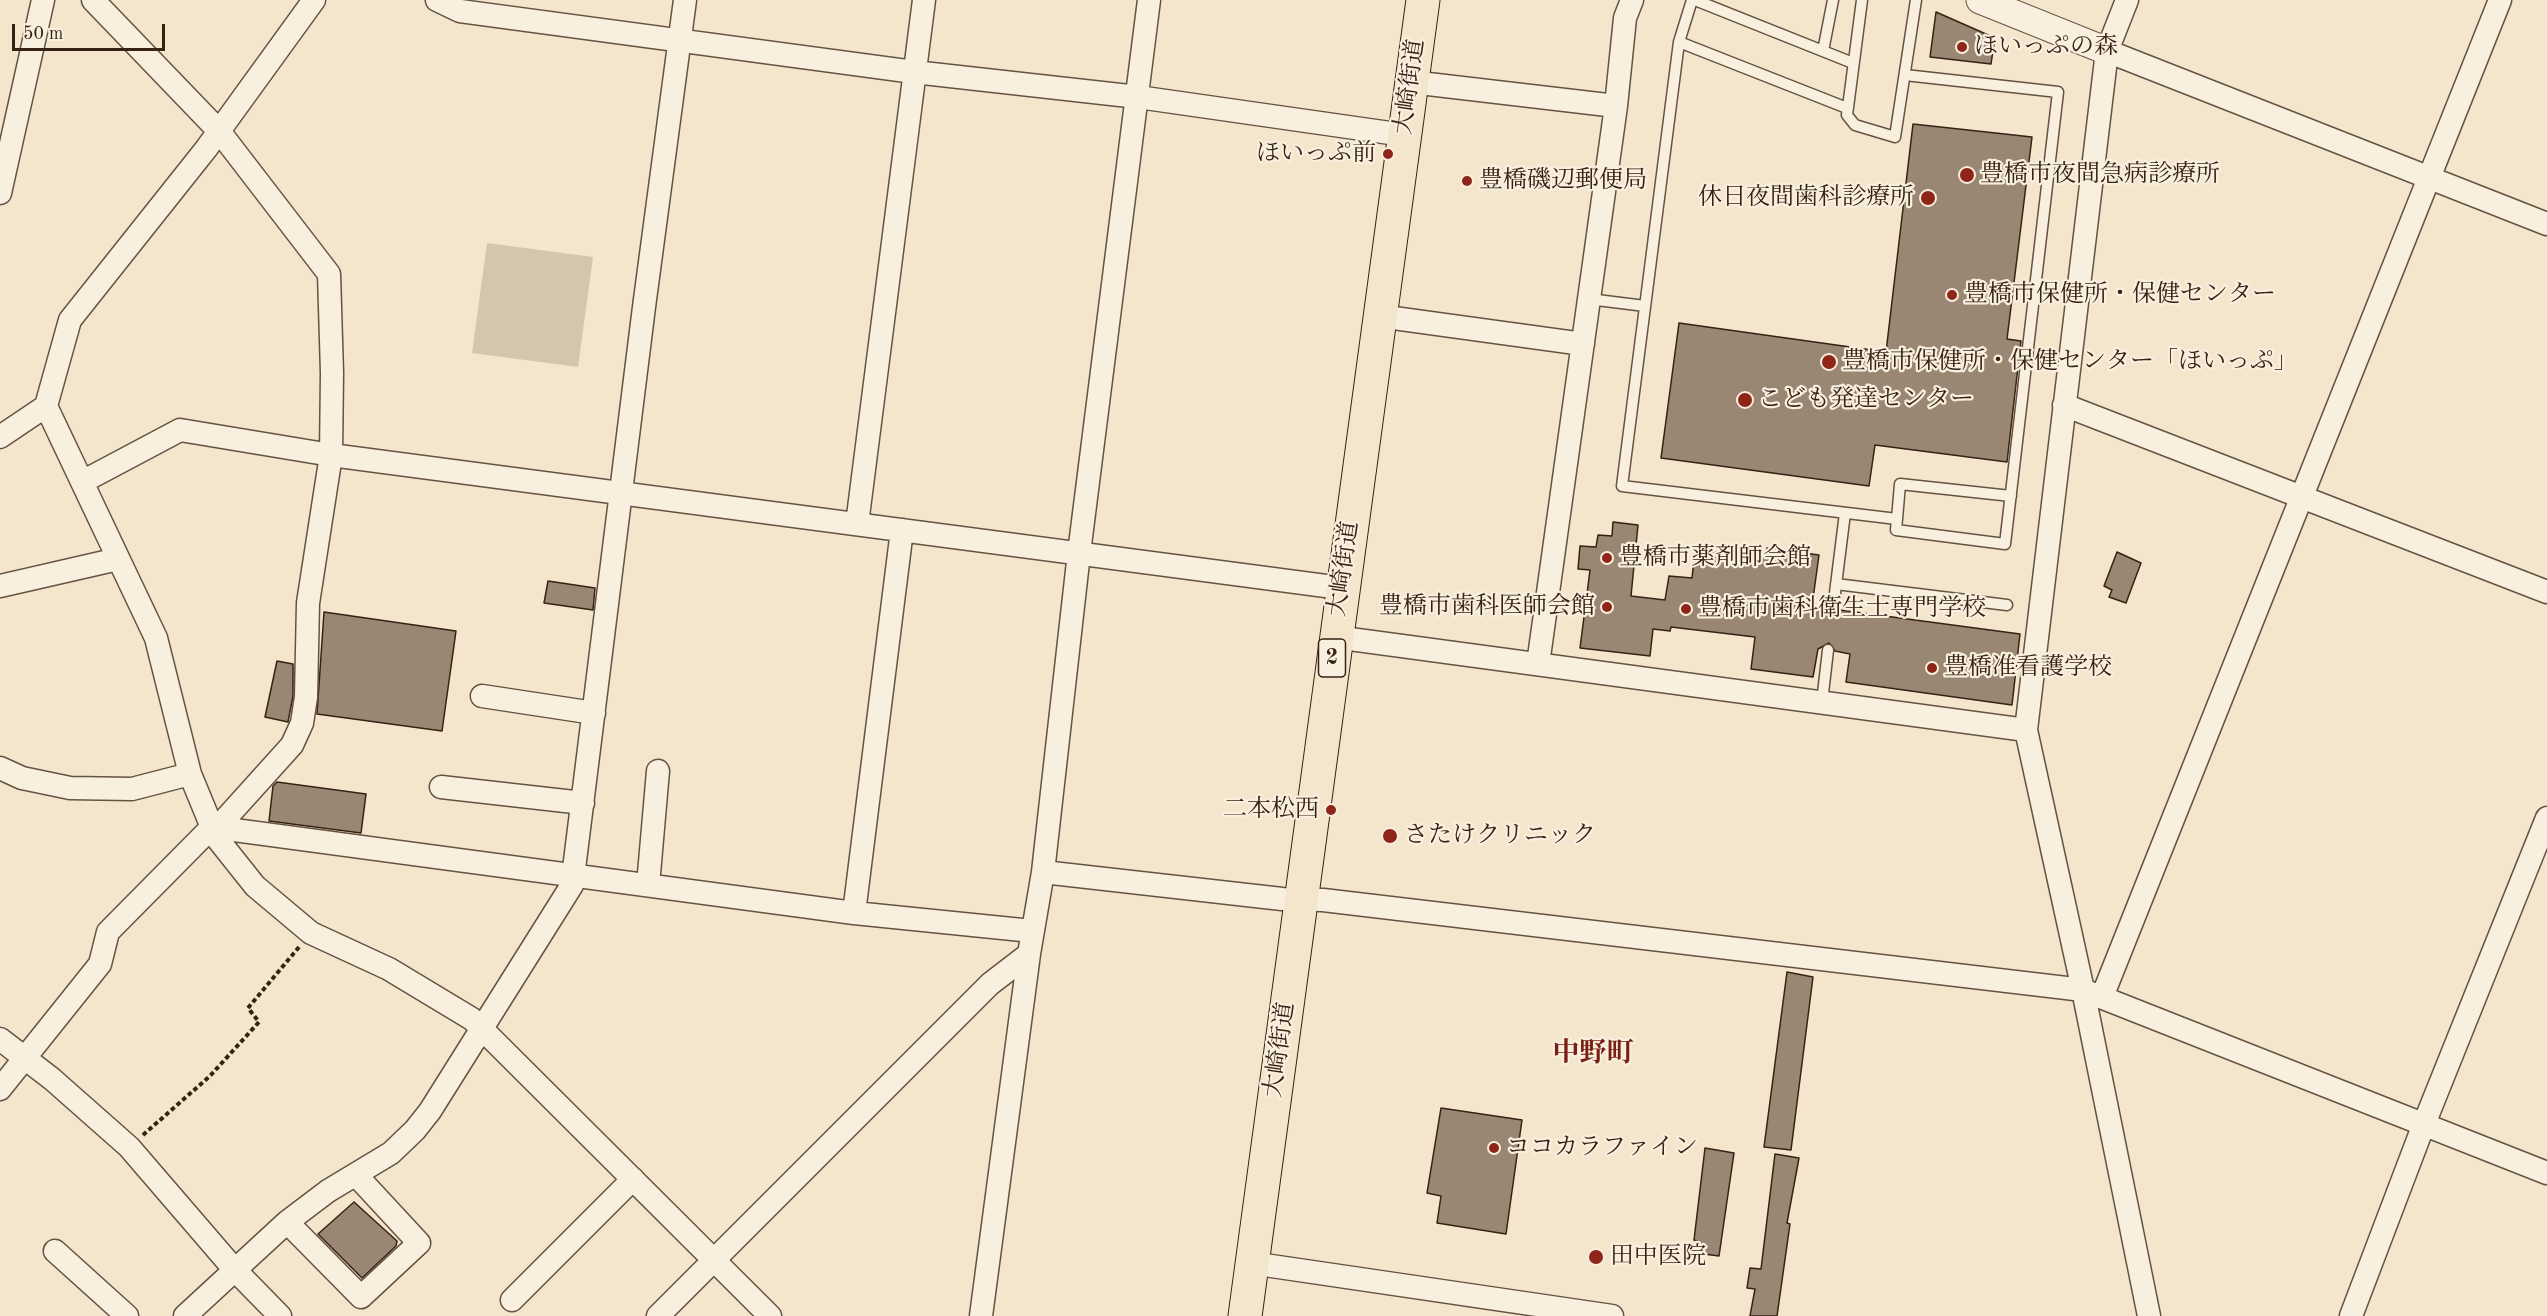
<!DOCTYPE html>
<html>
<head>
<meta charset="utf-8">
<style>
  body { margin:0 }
  #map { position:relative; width:2547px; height:1316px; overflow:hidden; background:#f4e6cc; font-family:"Old Standard TT",serif }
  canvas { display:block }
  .scale { position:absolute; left:12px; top:24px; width:153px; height:27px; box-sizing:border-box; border:3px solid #362115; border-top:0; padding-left:8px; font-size:18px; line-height:21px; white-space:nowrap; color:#362115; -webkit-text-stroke:4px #f8efde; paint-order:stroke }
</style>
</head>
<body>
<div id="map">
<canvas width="2547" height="1316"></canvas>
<div class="scale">50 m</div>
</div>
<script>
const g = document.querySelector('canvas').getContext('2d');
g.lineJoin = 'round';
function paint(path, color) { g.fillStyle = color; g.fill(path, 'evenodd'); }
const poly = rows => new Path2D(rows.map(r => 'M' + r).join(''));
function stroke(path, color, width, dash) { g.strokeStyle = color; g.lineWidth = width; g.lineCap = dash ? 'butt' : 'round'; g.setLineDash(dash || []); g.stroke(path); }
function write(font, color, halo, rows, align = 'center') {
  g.font = font + ' "Old Standard TT","Noto Serif JP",serif'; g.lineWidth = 4.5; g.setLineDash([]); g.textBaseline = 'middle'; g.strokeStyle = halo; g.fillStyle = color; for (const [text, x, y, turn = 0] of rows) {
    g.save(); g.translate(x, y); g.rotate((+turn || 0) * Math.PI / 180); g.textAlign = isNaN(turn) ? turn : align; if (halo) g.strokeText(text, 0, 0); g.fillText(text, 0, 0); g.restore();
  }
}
const green = poly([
  [487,243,593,257,578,367,472,353]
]);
const building = poly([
  [1936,12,1995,38,1991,64,1930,57,1936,12],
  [1913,124,2032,137,2007,339,2021,341,2007,462,1875,445,1869,486,1661,458,1679,323,1886,352,1913,124],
  [1613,522,1638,525,1631,596,1665,600,1669,576,1692,578,1695,550,1766,558,1767,548,1819,555,1812,606,1826,608,1832,616,1836,616,1840,610,2020,634,2012,705,1846,682,1850,654,1835,651,1829,643,1818,649,1813,677,1751,669,1755,637,1671,627,1670,631,1653,629,1650,656,1580,648,1590,570,1578,569,1580,546,1596,547,1598,535,1612,536,1613,522],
  [2117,552,2141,563,2126,603,2109,597,2112,590,2104,586,2117,552],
  [548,581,595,588,593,610,544,603,548,581],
  [324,612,456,631,442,731,317,714,324,612],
  [277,661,293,664,293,696,288,722,265,717,277,661],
  [277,782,366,794,361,833,269,821,273,786,277,782],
  [1787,972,1813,977,1791,1150,1764,1147,1787,972],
  [1441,1108,1522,1120,1506,1234,1437,1223,1441,1196,1427,1193,1441,1108],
  [1705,1148,1734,1153,1719,1256,1696,1253,1697,1241,1694,1240,1705,1148],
  [1775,1154,1799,1158,1787,1223,1790,1224,1777,1316,1750,1316,1755,1289,1747,1288,1750,1268,1761,1269,1775,1154],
  [354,1202,397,1241,396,1246,362,1278,318,1234,354,1202]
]);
const path = poly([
  [143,1135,210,1076,259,1022,248,1008,299,947]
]);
const service = poly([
  [1695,0,1853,63],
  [1862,0,1847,115,1855,125,1895,137,1916,0],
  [1679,42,1692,0],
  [1823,51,1833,0],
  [1847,108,1679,42,1622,486,1897,519,1896,530,2005,544,2058,92,1905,75],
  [1589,299,1645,306],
  [1897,519,1900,484,2011,496],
  [1836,584,2007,605],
  [1833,609,1845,513],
  [1822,702,1828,650]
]);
const minor = poly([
  [93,0,219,131,329,274,332,373,331,455,308,603,306,697,302,723,292,745,218,827],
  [314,0,206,149,70,320,46,406,156,638,190,774,216,837,255,886,311,933,389,969,472,1019,770,1316],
  [437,0,460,11,914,72,1138,97,1404,135],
  [2127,0,2107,51,2026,730,2083,990,2149,1316],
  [2107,51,2547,224],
  [1411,82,1616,106],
  [0,193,43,0],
  [1379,316,1583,344],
  [2064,405,2547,592],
  [0,437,46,406],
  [82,482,180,430,331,455,1341,588],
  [857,524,924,0],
  [0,586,118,559],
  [1335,637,2026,730],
  [1538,664,1616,106,1625,18,1632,0],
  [482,696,594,713],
  [0,768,22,778,70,788,132,789,190,774],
  [441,787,583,803],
  [1043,872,1282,899,1323,900,2083,990,2547,1173],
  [648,885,658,771],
  [854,913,902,530],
  [2102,997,2500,0],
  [0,1039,52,1079,129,1147,234,1269,280,1316],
  [0,1089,100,964,108,932,212,827,854,913,1032,931],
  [287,1222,361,1297,419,1243,356,1175],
  [55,1251,127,1316],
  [1251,1263,1612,1316],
  [512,1300,633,1179],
  [185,1316,287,1222,328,1191,391,1153,415,1130,430,1111,572,885,644,307,685,0],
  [658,1316,990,984,1029,954,1043,872,1079,553,1149,0],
  [981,1316,1029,954],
  [2351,1316,2424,1124,2547,818]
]);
const tertiary = poly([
  [1980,0,2107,51]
]);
const primary = poly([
  [1245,1316,1423,0]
]);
const markers = [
  [1962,47,6,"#8f2418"],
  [1388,154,6,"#8f2418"],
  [1967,175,8,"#8f2418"],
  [1467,181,6,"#8f2418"],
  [1928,198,8,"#8f2418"],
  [1952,295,6,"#8f2418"],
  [1829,362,8,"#8f2418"],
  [1745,400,8,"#8f2418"],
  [1607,558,6,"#8f2418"],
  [1607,607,6,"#8f2418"],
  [1686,609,6,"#8f2418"],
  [1932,668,6,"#8f2418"],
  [1331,810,6,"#8f2418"],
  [1390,836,8,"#8f2418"],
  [1494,1148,6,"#8f2418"],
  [1596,1257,8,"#8f2418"]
];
const shields = [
  [1332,658,27]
];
const shieldNames = [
  ["2",1332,658]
];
const poiNames = [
  ["ほいっぷの森",1974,47],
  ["ほいっぷ前",1376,154,"right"],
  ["豊橋市夜間急病診療所",1980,175],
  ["豊橋磯辺郵便局",1479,181],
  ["休日夜間歯科診療所",1914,198,"right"],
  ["豊橋市保健所・保健センター",1964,295],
  ["豊橋市保健所・保健センター「ほいっぷ」",1842,362],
  ["こども発達センター",1758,400],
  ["豊橋市薬剤師会館",1619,558],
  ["豊橋市歯科医師会館",1595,607,"right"],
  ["豊橋市歯科衛生士専門学校",1698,609],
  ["豊橋准看護学校",1944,668],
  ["二本松西",1319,810,"right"],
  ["さたけクリニック",1404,836],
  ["ココカラファイン",1506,1148],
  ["田中医院",1610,1257]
];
const streetNames = [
  ["大崎街道",1410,87,-82],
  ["大崎街道",1344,569,-82],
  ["大崎街道",1280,1050,-82]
];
const quarterNames = [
  ["中野町",1593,1054]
];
paint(green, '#d4c5ad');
paint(building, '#998774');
stroke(building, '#362115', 1.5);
stroke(service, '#665243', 13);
stroke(minor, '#665243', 25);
stroke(tertiary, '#665243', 29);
stroke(primary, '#362115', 35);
stroke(path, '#362115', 4, [4.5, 3]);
stroke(service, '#f8efde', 10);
stroke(minor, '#f8efde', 22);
stroke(tertiary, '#f8efde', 27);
stroke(primary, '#f4e6cc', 33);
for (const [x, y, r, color] of markers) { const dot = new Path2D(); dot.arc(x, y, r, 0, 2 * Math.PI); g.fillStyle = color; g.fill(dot); stroke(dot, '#f8efde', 2); }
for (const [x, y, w] of shields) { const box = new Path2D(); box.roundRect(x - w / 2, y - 19, w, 38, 4.5); g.fillStyle = '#f8efde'; g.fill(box); stroke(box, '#362115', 1.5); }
write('bold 22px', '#362115', null, shieldNames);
write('24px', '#362115', '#f8efde', poiNames, 'left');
write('24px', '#362115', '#f8efde', streetNames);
write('bold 27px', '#7a1f14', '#f8efde', quarterNames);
</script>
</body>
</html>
